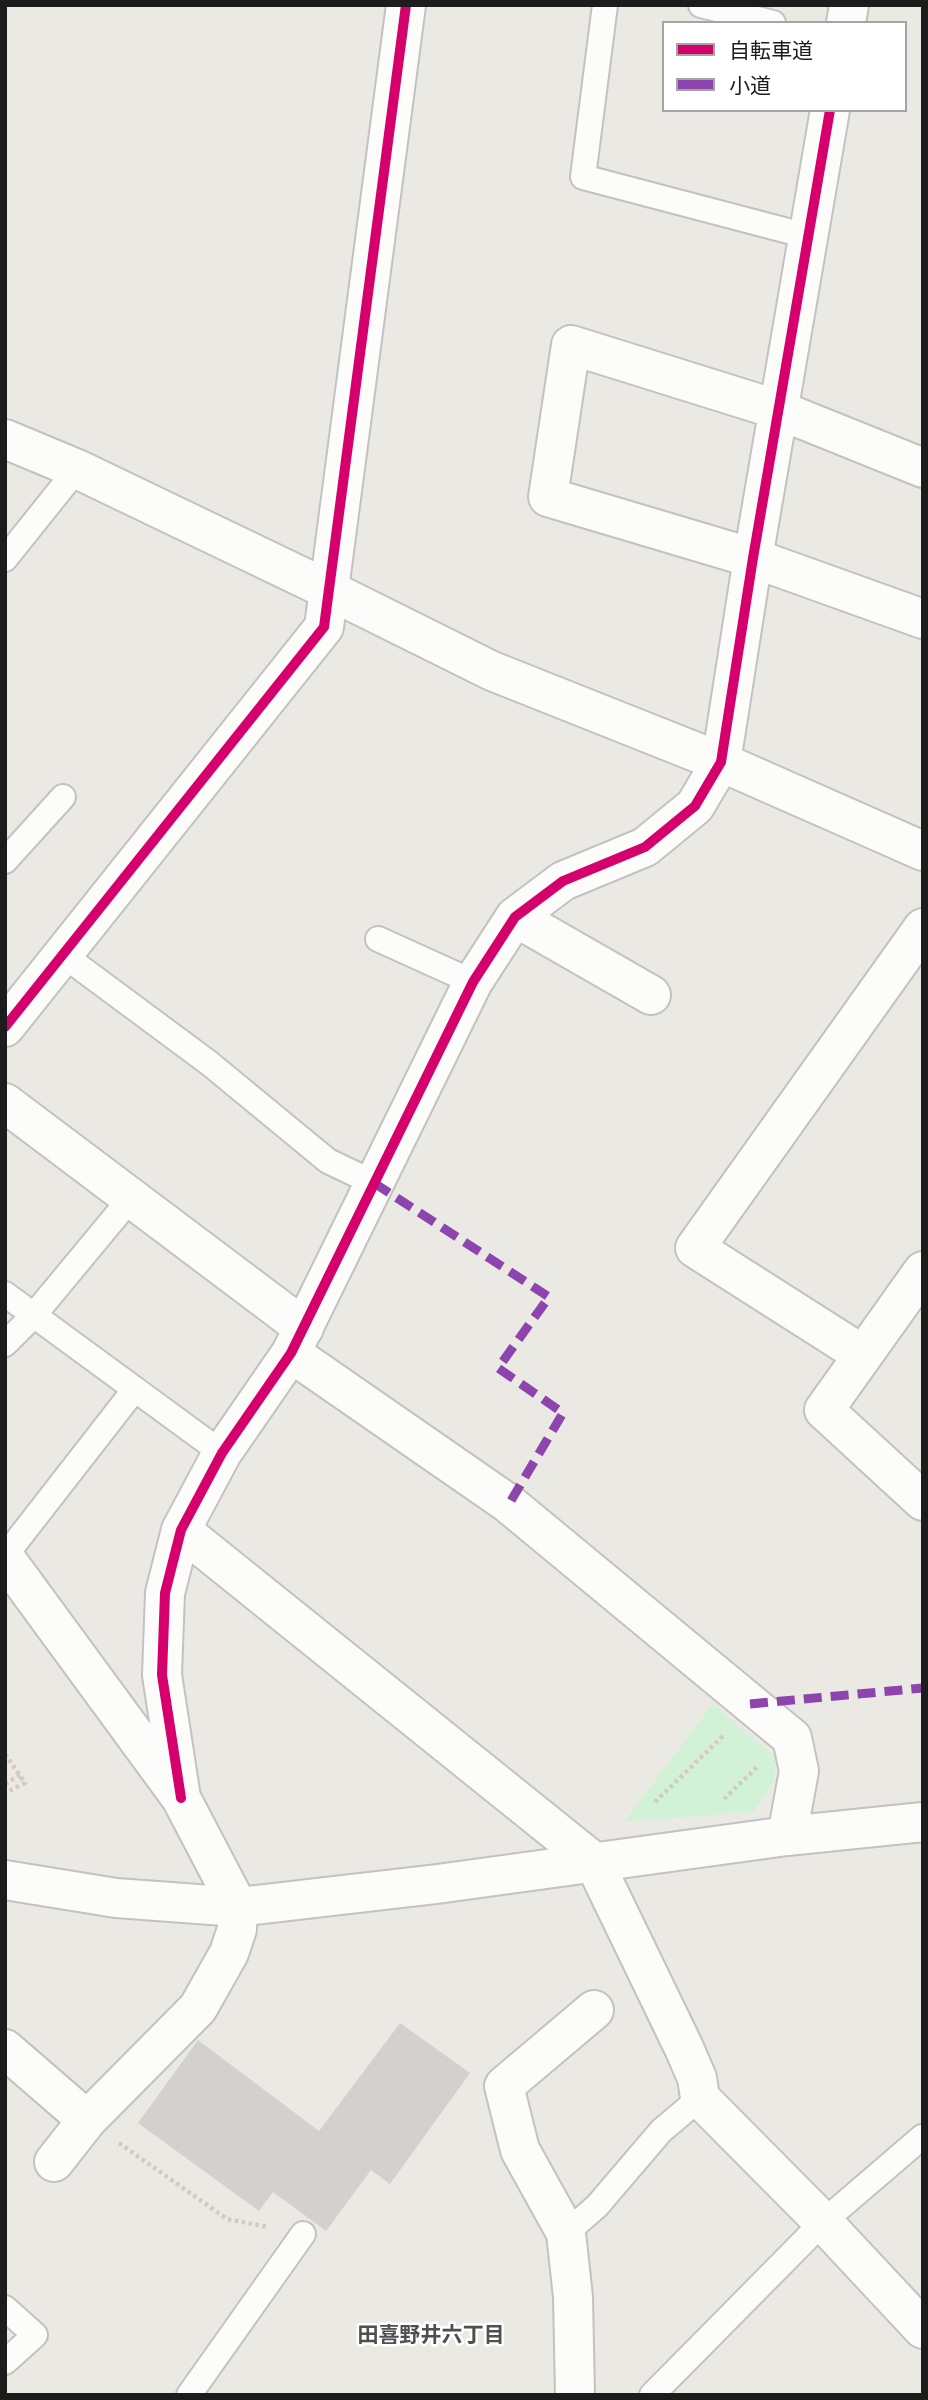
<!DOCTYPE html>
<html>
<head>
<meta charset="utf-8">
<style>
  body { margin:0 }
  #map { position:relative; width:928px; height:2400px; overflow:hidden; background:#eae9e4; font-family:"Titillium Web","Noto Sans JP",sans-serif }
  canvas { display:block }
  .frame { position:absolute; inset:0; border:7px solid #1c1c1c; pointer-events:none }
  .legend { position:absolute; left:662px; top:21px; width:245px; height:91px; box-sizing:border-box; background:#fff; border:2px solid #a4a4a4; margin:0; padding:9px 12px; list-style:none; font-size:21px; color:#1c1c1c }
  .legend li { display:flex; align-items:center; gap:14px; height:35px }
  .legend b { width:35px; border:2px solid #a4a4a4 }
</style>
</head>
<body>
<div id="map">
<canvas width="928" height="2400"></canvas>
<div class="frame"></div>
<ul class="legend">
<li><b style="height:9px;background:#d6006c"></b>自転車道</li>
<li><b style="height:9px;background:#8e44ad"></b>小道</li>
</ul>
</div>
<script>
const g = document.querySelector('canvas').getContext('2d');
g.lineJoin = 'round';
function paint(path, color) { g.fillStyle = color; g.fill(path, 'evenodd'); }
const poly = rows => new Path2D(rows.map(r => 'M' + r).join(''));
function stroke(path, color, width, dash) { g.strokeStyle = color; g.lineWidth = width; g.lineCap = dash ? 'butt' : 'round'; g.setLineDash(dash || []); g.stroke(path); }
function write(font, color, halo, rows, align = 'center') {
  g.font = font + ' "Titillium Web","Noto Sans JP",sans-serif'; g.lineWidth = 5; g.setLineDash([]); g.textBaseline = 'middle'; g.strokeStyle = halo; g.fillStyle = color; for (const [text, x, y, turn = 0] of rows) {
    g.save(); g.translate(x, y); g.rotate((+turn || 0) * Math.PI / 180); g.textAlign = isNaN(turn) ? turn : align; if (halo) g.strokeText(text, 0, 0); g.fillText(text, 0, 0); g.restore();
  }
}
const park = poly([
  [713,1704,776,1758,773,1783,753,1812,624,1822]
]);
const building = poly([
  [400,2023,470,2073,390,2184,371,2170,326,2231,273,2192,259,2211,138,2123,198,2040,319,2131]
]);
const path = poly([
  [5,1754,25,1783,5,1793],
  [5,1784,20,1775],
  [724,1799,758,1766],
  [655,1802,725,1734],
  [119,2143,227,2219,268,2227]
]);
const service = poly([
  [605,5,583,177,807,236],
  [701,5,773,23],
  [5,559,77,469],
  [5,861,63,797],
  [378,939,473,982],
  [62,954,209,1063,328,1161,374,1183],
  [5,1294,222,1453],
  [5,1344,34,1315,131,1198],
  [5,1556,135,1389],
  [566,2233,597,2206,661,2131,700,2098],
  [5,2308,35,2335,5,2362],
  [189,2395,303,2234],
  [652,2395,823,2222,922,2137]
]);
const minor = poly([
  [846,23,849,5],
  [5,439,77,469,329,590,492,671,721,762,923,851],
  [923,468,779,410,571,345,548,497,753,558,923,619],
  [515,917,651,995],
  [5,1027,324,627,406,5],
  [5,1103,304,1328],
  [923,1271,824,1410,923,1501],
  [291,1353,509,1504,792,1738,799,1771,787,1836],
  [863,1355,695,1248,923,928],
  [181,1530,594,1862,684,2048,697,2078,700,2098,823,2222,923,2329],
  [5,1558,181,1798,238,1907,237,1929,229,1953,198,2008,87,2120,54,2162],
  [181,1798,162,1675,165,1593,181,1530,222,1453,291,1353,473,982,515,917,563,881,645,847,695,806,721,762,753,558,830,110],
  [5,2049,87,2120],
  [575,2395,573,2297,566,2233,520,2150,504,2086,594,2010]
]);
const tertiary = poly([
  [5,1880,116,1898,238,1907,437,1884,787,1836,923,1822]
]);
const quiet = poly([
  [374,1183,549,1297,498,1368,563,1413,509,1504],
  [750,1704,923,1688]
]);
const cycleway = poly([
  [5,1027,324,627,406,5],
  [181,1798,162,1675,165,1593,181,1530,222,1453,291,1353,473,982,515,917,563,881,645,847,695,806,721,762,753,558,830,110]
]);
const neighbourhoodNames = [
  ["田喜野井六丁目",431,2337]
];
paint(park, '#d1f2d6');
paint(building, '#d2d1cd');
stroke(service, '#c3c2c0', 28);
stroke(minor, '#c3c2c0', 42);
stroke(tertiary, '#c3c2c0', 42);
stroke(path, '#d6c9c4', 4.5, [3.5, 3.5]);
stroke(service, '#fcfcfb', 24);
stroke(minor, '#fcfcfb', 38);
stroke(tertiary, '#fcfcfb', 38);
stroke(quiet, '#8e44ad', 9, [18, 9]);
stroke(cycleway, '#d6006c', 10);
write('bold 21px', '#4f4f4f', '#fff', neighbourhoodNames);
</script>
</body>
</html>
